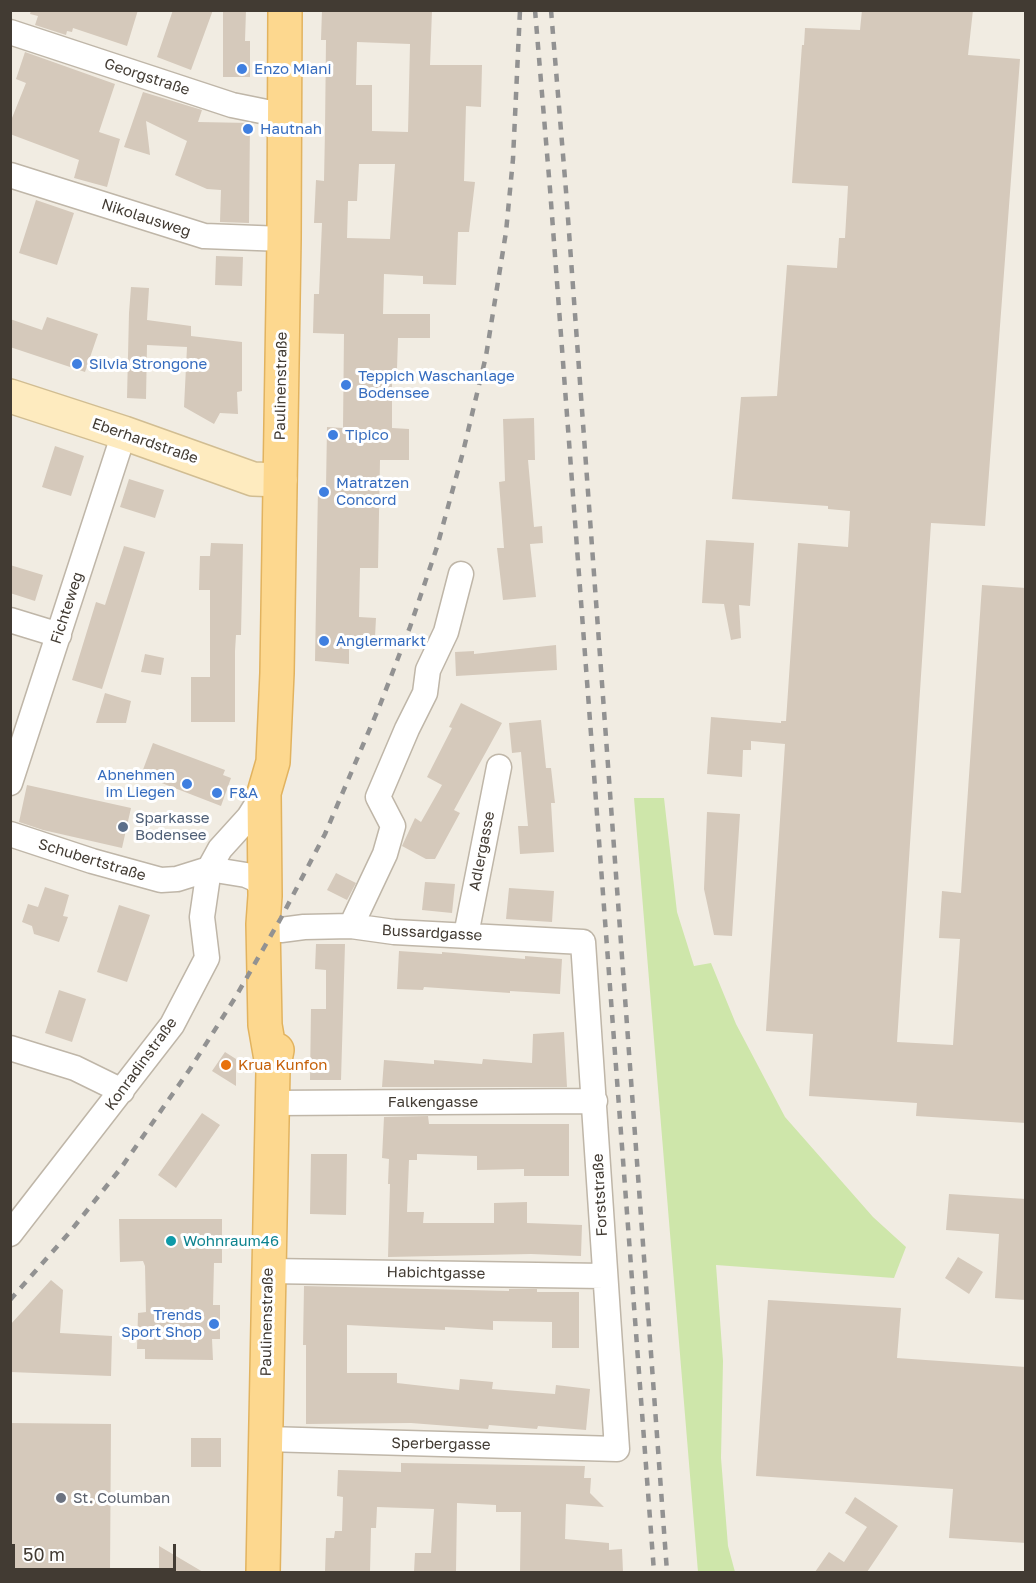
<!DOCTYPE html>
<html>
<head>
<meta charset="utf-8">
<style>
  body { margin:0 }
  #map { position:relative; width:1036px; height:1583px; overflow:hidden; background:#f1ece2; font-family:"Golos Text",sans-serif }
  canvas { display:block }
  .frame { position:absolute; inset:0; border:12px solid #423b33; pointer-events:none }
  .scale { position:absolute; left:12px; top:1544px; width:164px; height:27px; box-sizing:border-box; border:3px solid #423b33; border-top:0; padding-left:8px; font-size:18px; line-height:21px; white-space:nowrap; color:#423b33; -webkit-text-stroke:4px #fff; paint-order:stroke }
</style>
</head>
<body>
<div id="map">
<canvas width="1036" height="1583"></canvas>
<div class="frame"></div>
<div class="scale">50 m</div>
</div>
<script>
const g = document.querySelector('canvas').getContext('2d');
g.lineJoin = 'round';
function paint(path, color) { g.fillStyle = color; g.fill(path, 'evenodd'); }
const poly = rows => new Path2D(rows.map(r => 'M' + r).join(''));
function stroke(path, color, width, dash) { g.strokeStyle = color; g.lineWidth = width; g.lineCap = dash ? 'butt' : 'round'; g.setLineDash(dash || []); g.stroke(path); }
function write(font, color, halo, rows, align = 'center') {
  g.font = font + ' "Golos Text",sans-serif'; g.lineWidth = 6; g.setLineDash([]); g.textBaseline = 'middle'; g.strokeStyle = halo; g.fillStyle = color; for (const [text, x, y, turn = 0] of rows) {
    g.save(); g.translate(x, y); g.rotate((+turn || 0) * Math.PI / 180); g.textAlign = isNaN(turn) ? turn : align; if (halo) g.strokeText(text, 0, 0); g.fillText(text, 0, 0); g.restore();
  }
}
const green = poly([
  [634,798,664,798,677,912,694,966,711,963,736,1024,785,1117,873,1217,906,1247,894,1278,716,1265,723,1361,721,1458,728,1546,735,1572,698,1572]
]);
const building = poly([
  [31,10,138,10,127,46,73,28,72,32,67,31,66,35,35,25,38,16,30,14],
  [173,10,213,10,191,70,157,57],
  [223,10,246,10,245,41,250,41,250,77,223,77],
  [322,10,432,10,430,65,482,65,481,107,466,106,464,181,475,182,469,232,458,232,456,285,423,284,423,276,384,274,383,314,430,314,430,338,398,338,397,369,392,369,392,428,409,429,409,460,380,460,378,568,360,568,359,617,376,618,375,637,349,637,349,664,315,661,318,488,326,488,327,427,343,428,344,334,313,333,314,294,319,294,322,223,314,223,316,180,324,181,325,130,326,40,321,40],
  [357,42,410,44,408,132,372,131,372,85,356,85],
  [359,164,395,164,390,239,347,238,348,201,357,201],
  [862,10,973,10,968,55,1020,59,985,526,931,523,897,1042,953,1045,960,939,939,938,942,891,961,893,982,585,1026,588,1026,1123,916,1116,917,1103,809,1096,813,1034,766,1031,785,744,751,741,751,750,743,750,742,777,707,774,711,717,781,723,781,721,786,721,798,543,848,547,850,511,828,509,828,506,732,499,741,397,777,396,787,265,837,268,839,238,845,238,848,186,792,183,802,45,804,45,805,28,860,30],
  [25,52,115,84,99,132,120,139,107,187,74,178,79,160,10,134,10,123,26,83,16,79],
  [143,92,202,110,198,122,250,123,249,223,220,222,221,190,207,189,175,175,187,141,146,121,150,155,124,147],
  [36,200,74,213,57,265,19,253],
  [216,256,243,257,242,286,215,285],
  [131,287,149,288,147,320,191,326,191,336,242,342,242,391,237,392,238,414,220,413,214,424,184,407,187,347,147,345,146,399,127,398,129,313],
  [47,317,98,334,85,372,10,347,10,319,42,330],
  [534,418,535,460,528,460,534,527,542,526,543,543,530,544,536,597,503,600,497,548,504,548,499,482,505,481,503,419],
  [55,446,84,456,71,496,42,487],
  [129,479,164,490,155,518,120,507],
  [706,540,754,543,750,606,739,605,741,638,731,640,724,604,702,603],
  [211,543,243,544,241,635,236,635,235,651,235,722,191,722,191,677,210,677,210,590,199,590,200,556,210,556],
  [124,546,145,552,102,689,72,680,96,602,105,605],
  [10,565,43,575,35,601,10,593],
  [556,645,557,670,456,676,455,652,474,651,474,654],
  [145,654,164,658,161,675,141,672],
  [105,693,131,701,126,723,96,723],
  [461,703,502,723,454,810,460,813,435,859,426,859,402,846,415,818,421,822,442,785,427,777,452,728,449,727],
  [541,720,546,768,551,768,555,803,551,803,554,852,520,854,518,826,528,826,521,752,512,753,509,723],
  [153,743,225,770,223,775,231,778,221,806,141,775],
  [27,785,131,808,122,848,43,830,19,822],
  [707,812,740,814,732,936,714,935,704,889],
  [336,873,356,883,347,900,327,890],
  [425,882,455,884,452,913,422,910],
  [45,887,69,895,63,916,68,917,59,942,34,934,32,926,22,922,28,904,38,907],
  [509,888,554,891,552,922,506,919],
  [119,905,150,915,127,982,97,972],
  [316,944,345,944,341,1080,310,1080,311,1009,326,1009,326,970,315,969],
  [399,951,442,954,442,952,525,959,525,956,562,959,560,994,510,991,510,993,424,987,423,990,397,989],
  [59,990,86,999,72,1042,45,1033],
  [564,1032,567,1087,382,1087,384,1060,434,1064,434,1060,482,1064,483,1059,532,1063,533,1034],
  [225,1052,236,1059,236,1086,212,1071],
  [202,1113,220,1125,176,1188,158,1175],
  [428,1116,429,1124,569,1124,569,1176,524,1176,524,1169,477,1170,477,1156,417,1154,417,1160,409,1160,407,1212,424,1212,423,1223,494,1223,494,1203,527,1202,527,1223,582,1225,581,1256,531,1254,388,1257,390,1184,388,1184,389,1159,382,1158,384,1117],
  [311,1154,347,1154,346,1215,310,1214],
  [949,1194,1026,1199,1026,1300,995,1298,999,1234,946,1230],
  [119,1219,222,1219,222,1263,214,1263,213,1305,220,1305,220,1339,212,1339,213,1360,145,1359,145,1349,137,1349,138,1313,146,1312,145,1266,143,1261,120,1262],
  [958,1257,983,1272,969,1294,945,1278],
  [51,1280,63,1290,60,1333,112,1336,111,1376,10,1372,10,1325],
  [304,1286,509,1291,509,1289,537,1289,537,1292,579,1292,579,1348,552,1348,552,1322,493,1321,493,1330,445,1327,445,1330,347,1325,347,1373,397,1373,397,1383,459,1390,460,1379,493,1382,492,1389,555,1394,556,1385,590,1389,586,1430,538,1426,537,1429,489,1425,488,1429,411,1423,306,1424,306,1345,303,1345],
  [768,1300,901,1308,897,1358,1026,1367,1026,1543,949,1538,953,1489,756,1476],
  [10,1423,111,1424,110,1572,10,1572],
  [191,1438,221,1438,221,1467,191,1467],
  [401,1463,585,1466,584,1478,591,1478,590,1493,604,1507,566,1504,565,1539,609,1543,609,1550,622,1549,623,1572,520,1572,521,1512,496,1512,496,1505,457,1503,456,1572,414,1572,415,1553,431,1553,434,1509,377,1507,376,1528,371,1528,370,1572,325,1572,326,1538,334,1538,335,1531,342,1531,343,1497,337,1496,338,1470,401,1472],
  [855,1497,898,1526,867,1572,815,1572,829,1552,844,1562,867,1527,845,1513],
  [159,1546,203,1572,159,1572]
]);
const street = poly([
  [10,32,232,105,286,116],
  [10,175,204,236,284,239],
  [10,620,59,635],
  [10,783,124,433],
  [10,834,92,861,161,880,177,879,209,869,246,875,255,879,261,886,265,896],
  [351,926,385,854,393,826,378,797,407,729,425,693,428,670,446,632,461,574],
  [466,935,499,767],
  [10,1048,75,1068,122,1091],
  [272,1103,595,1101],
  [10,1234,172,1025,207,958,202,917,209,869,220,849,249,817,264,793],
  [268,1271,604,1276],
  [266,1439,617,1449,583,942,394,932,351,926,304,927,281,930]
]);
const secondary = poly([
  [10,396,124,433,253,479,280,480]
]);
const primary = poly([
  [273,1071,265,1025,263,924,265,896,264,793,273,762,277,673,284,239,285,10],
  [263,1572,273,1071,277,1050]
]);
const rail = poly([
  [535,10,550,189,654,1572],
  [551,10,566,191,667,1572],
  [10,1300,69,1233,121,1168,190,1069,235,998,281,918,325,834,380,705,410,627,437,547,463,452,486,356,506,232,513,159,520,10]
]);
const markers = [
  [242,69,6,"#3f7fe0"],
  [248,129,6,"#3f7fe0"],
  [77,364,6,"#3f7fe0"],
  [346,385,6,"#3f7fe0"],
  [333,435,6,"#3f7fe0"],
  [324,492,6,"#3f7fe0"],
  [324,641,6,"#3f7fe0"],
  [187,784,6,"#3f7fe0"],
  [217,793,6,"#3f7fe0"],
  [123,827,6,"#5c6f8a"],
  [226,1065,6,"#e8710a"],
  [171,1241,6,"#0f9aa8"],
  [214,1324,6,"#3f7fe0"],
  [61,1498,6,"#6b7280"]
];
const shopNames = [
  ["Enzo Miani",254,69],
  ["Hautnah",260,129],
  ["Silvia Strongone",89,364],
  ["Teppich Waschanlage",358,376],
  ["Bodensee",358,393],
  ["Tipico",345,435],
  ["Matratzen",336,483],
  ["Concord",336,500],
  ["Anglermarkt",336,641],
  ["Abnehmen",175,775,"right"],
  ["im Liegen",175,792,"right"],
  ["F&A",229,793],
  ["Trends",202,1315,"right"],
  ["Sport Shop",202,1332,"right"]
];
const streetNames = [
  ["Georgstraße",147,77,18],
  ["Nikolausweg",146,218,18],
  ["Paulinenstraße",281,386,-89],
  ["Eberhardstraße",145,441,19],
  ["Fichteweg",67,608,-72],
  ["Adlergasse",482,851,-79],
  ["Schubertstraße",92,860,17],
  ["Bussardgasse",432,933,3],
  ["Konradinstraße",141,1064,-54],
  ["Falkengasse",433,1102],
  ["Forststraße",600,1195,-93],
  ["Habichtgasse",436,1273,1],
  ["Paulinenstraße",267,1322,-89],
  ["Sperbergasse",441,1444,1]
];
const serviceNames = [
  ["Sparkasse",135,818],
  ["Bodensee",135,835]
];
const foodNames = [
  ["Krua Kunfon",238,1065]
];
const cultureNames = [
  ["Wohnraum46",183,1241]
];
const worshipNames = [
  ["St. Columban",73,1498]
];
paint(green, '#cee6aa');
paint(building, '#d5c9bb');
stroke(street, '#bfb6a8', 27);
stroke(secondary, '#d1bd92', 36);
stroke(primary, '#e2b35f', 36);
stroke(street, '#fff', 24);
stroke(secondary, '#feebbf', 33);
stroke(primary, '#fdd88f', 33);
stroke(rail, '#929292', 4.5, [8, 8]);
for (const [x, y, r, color] of markers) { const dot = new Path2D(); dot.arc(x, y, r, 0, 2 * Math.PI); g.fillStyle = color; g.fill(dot); stroke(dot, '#fff', 2); }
write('15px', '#366cbe', '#fff', shopNames, 'left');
write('15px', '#423b33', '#fff', streetNames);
write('15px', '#4e5e75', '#fff', serviceNames, 'left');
write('15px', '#c56008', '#fff', foodNames, 'left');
write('15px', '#0d838f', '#fff', cultureNames, 'left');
write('15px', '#5b616d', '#fff', worshipNames, 'left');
</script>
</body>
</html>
